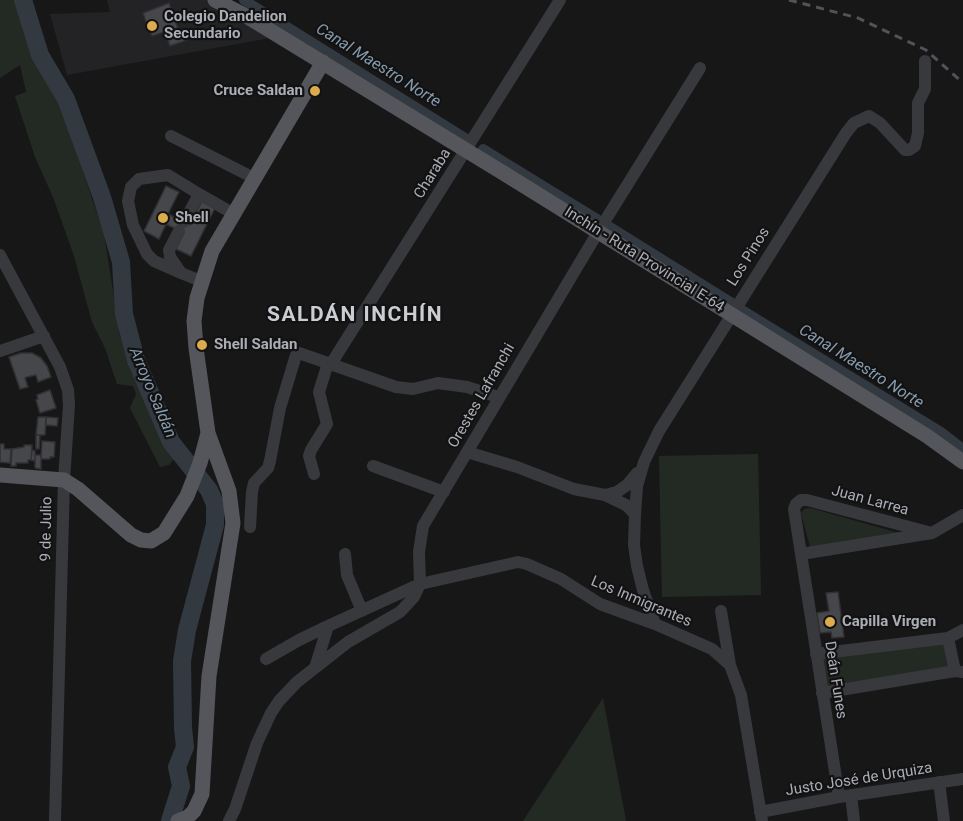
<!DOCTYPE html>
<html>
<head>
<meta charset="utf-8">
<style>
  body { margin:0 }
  canvas { display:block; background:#171718 }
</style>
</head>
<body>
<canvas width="963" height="821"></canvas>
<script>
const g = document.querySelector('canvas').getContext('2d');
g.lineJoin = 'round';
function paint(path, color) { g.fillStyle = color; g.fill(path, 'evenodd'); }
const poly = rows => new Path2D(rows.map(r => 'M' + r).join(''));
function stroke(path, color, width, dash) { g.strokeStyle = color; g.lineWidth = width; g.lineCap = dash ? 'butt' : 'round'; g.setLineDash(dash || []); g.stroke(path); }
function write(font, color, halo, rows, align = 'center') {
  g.font = font + ' Roboto,sans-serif'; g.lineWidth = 4.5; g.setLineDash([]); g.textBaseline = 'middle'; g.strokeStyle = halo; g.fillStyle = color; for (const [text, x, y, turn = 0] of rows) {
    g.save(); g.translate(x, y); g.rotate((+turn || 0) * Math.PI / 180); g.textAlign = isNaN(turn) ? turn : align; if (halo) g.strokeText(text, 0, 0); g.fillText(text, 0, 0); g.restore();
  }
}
const built = poly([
  [107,0,208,0,270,38,67,75,50,14,110,12]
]);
const green = poly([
  [0,0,17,0,64,115,104,234,120,336,178,454,169,465,160,467,130,408,136,394,133,386,117,384,105,348,92,322,74,256,53,197,35,157,15,96,26,92,20,65,0,78],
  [758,454,761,595,662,597,659,456],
  [810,508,899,533,810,547,801,513,804,509],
  [948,638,955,671,822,693,816,654],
  [603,698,626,821,523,821]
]);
const canal = poly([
  [244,0,465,138],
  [483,149,597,219],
  [610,227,732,303],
  [742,310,941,432,963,449]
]);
const river = poly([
  [23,0,40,55,66,99,102,197,121,262,124,314,136,360,171,442,209,490,215,504,215,525,187,630,182,661,183,728,185,747,177,767,181,786,170,821]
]);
const building = poly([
  [169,3,179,31,183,30,187,40,170,46,166,36,168,35,167,31,152,36,150,31,154,29,151,20,146,22,143,13,169,3],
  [166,186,179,192,168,214,190,225,202,201,215,208,191,256,176,249,184,233,166,224,159,239,144,231,166,186],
  [21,353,32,353,41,358,47,366,51,377,38,382,36,375,27,377,25,378,28,387,20,389,9,357,21,353],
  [50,390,56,408,40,413,36,400,38,399,37,395,50,390],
  [38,417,46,417,45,435,36,435,38,417],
  [46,417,58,418,57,426,46,425,46,417],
  [36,435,40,435,39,449,36,449,36,435],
  [42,441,55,442,54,457,50,457,50,459,41,459,42,441],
  [0,444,4,444,4,449,11,449,10,463,0,462,0,444],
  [24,445,32,445,31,460,28,460,28,463,16,463,16,466,11,466,12,449,24,447,24,445],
  [32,450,35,451,35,461,31,460,32,450],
  [35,455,41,455,41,469,35,468,35,455],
  [838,592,844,637,832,638,831,632,820,633,817,613,829,611,826,593,838,592]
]);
const minor = poly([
  [171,136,256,179],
  [184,222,199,194,234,214],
  [179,231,169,250,170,257,181,273,201,281],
  [0,255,60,367,68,390,69,405,64,480,55,821],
  [181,273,154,261,147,254,133,225,128,201,131,187,139,179,168,175,199,194],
  [0,351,44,336],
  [331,364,560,0],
  [467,452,517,467,574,489,605,495,626,505,635,514,634,545,637,566,643,590,655,624],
  [373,466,444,492],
  [314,474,309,456,311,450,327,424,319,392,328,363],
  [605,495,617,492,627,485,637,473],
  [635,514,637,486,644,462,659,431,846,133,854,123,869,116,880,123,905,150,909,150,915,146,918,133,918,103,925,89,925,61],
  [250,527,252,492,254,483,268,468,270,461,280,408,296,355,299,353,396,387,413,389,438,383,467,387,498,397],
  [345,554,347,575,362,611],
  [801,554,932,533,963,515],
  [420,584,419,552,423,526,598,232,700,68],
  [721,611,730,665,741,695,762,821],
  [948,638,955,671],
  [816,654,948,638,963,630],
  [266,659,299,640,328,626],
  [315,668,328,626,420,584,518,562,527,564,561,579,600,604,655,624,712,649,730,665],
  [822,693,955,671,963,672],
  [939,782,944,821],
  [851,795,854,821],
  [839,797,794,509,796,504,801,500,807,500,932,533],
  [760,812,839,797,963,779],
  [229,821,235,809,257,743,271,713,279,701,297,682,348,642,400,612,414,597,420,584]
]);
const major = poly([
  [215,0,248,17,505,174,927,436,963,462],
  [0,475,64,480,78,489,131,535,141,540,151,541,164,533,187,496,200,463,208,433],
  [178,821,188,817,194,811,202,794,209,676,233,523,229,491,208,433,196,348,194,321,197,298,212,251,323,62]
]);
const rail = poly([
  [789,0,858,18,926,50,963,83]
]);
const markers = [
  [152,26,6,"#dbab4c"],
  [315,91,6,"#dbab4c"],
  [163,218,6,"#dbab4c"],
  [202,345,6,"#dbab4c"],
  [830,622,6,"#dbab4c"]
];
const poiNames = [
  ["Colegio Dandelion",164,17],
  ["Secundario",164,34],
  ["Cruce Saldan",303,91,"right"],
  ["Shell",175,218],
  ["Shell Saldan",214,345],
  ["Capilla Virgen",842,622]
];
const streetNames = [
  ["Charaba",433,174,-58],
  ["Los Pinos",749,257,-58],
  ["Inchín - Ruta Provincial E-64",644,260,32],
  ["Orestes Lafranchi",482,396,-60],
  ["Juan Larrea",870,501,15],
  ["9 de Julio",47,529,-89],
  ["Los Inmigrantes",641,602,23],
  ["Deán Funes",835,680,81],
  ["Justo José de Urquiza",859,780,-9]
];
const waterNames = [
  ["Canal Maestro Norte",378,66,32],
  ["Canal Maestro Norte",861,367,32],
  ["Arroyo Saldán",152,393,67]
];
const districtNames = [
  ["SALDÁN INCHÍN",355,316]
];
paint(built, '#232325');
paint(green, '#232a24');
stroke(canal, '#323940', 10);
stroke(river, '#323940', 18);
paint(building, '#46474a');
stroke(building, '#313134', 1.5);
stroke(minor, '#38393d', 12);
stroke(major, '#55565b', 15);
stroke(rail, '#525358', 3, [8, 6]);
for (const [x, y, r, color] of markers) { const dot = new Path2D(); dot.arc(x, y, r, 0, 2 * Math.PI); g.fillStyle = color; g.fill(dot); stroke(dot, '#121213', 2); }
write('bold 15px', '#abaeb6', '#121213', poiNames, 'left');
write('15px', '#abaeb6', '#121213', streetNames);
write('italic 16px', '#869bad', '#121213', waterNames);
g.letterSpacing = '1.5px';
write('bold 21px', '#cbcdd3', '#121213', districtNames);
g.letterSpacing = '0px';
</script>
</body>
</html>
